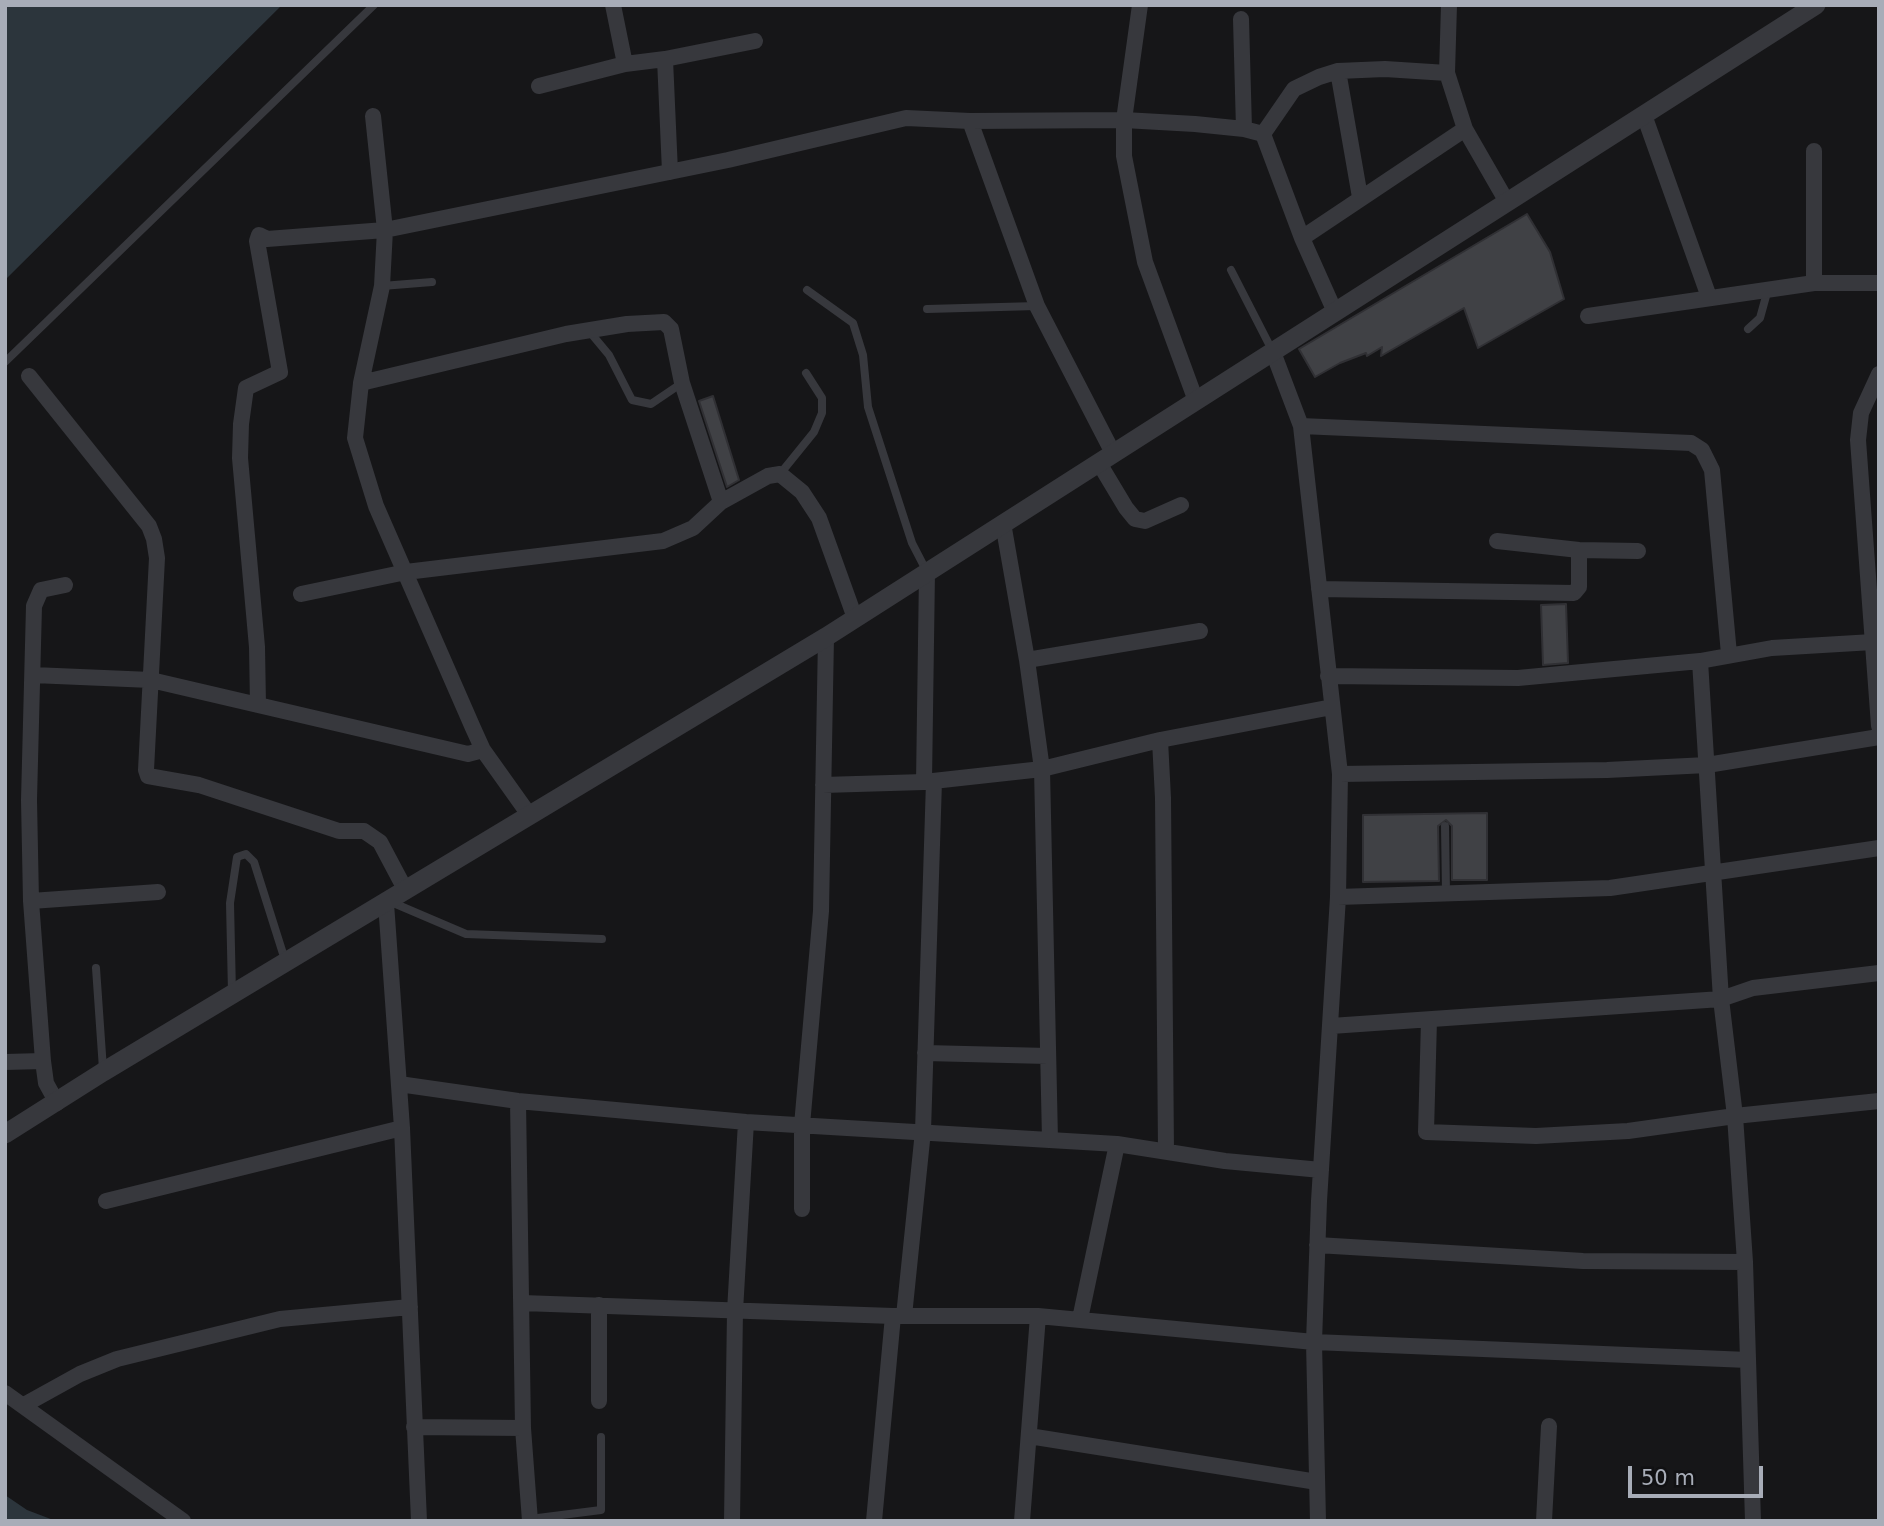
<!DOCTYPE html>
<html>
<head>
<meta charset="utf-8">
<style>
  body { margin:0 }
  #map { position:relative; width:1884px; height:1526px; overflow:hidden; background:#161618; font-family:"DejaVu Sans",sans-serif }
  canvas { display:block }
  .frame { position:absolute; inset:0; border:7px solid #a8adb8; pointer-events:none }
  .scale { position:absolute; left:1628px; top:1466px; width:135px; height:32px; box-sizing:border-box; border:4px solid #a8adb8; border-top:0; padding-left:9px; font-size:21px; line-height:24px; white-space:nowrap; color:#a8adb8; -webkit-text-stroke:5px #111113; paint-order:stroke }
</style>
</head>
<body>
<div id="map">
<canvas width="1884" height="1526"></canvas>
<div class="frame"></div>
<div class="scale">50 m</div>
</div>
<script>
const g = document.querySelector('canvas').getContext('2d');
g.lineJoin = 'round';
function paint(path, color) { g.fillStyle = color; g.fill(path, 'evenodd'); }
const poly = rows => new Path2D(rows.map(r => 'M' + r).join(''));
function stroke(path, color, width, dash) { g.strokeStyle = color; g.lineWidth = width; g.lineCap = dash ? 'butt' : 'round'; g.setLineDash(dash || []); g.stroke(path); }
const water = poly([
  [5,5,282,5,5,280],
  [5,1495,27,1510,56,1521,5,1521]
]);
const building = poly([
  [1527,214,1550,252,1564,299,1478,348,1464,308,1381,356,1382,347,1367,356,1366,353,1340,363,1315,377,1299,349,1527,214],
  [713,396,739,480,727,487,699,401,713,396],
  [1566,604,1568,663,1543,665,1541,605,1566,604],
  [1487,813,1487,880,1452,880,1452,826,1446,820,1438,826,1439,881,1363,882,1363,815,1487,813]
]);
const service = poly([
  [1231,270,1273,352],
  [382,286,432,282],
  [807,290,853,323,863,355,868,407,912,543,927,572],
  [927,309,1037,306],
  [1748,329,1760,318,1768,289],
  [589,331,609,355,632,400,651,404,682,383],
  [5,362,374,5],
  [780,474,814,432,822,413,822,398,806,373],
  [1445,826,1446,893],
  [391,902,466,934,602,939],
  [96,968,103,1069],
  [232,993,230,903,237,857,246,854,254,862,285,960],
  [530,1519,601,1510,601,1437]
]);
const minor = poly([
  [613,5,625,64,665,59],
  [1140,5,1124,120,1124,156,1145,262,1196,401],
  [1449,5,1447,73,1465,129,1507,202],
  [1241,19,1244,129],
  [1338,71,1360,197],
  [539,86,625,64],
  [1644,115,1709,297],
  [373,116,385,230,382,286,361,383,355,438,376,506,473,728,483,750,530,816],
  [970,121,1037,306,1113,453],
  [1263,134,1294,89,1319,77,1338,71,1385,69,1447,73],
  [1814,151,1814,283],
  [670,172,665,59,755,41],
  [1302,238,1465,129],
  [1588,316,1814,283,1879,283],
  [1273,352,1301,426,1340,774,1338,897,1319,1201,1314,1342,1318,1521],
  [1879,374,1861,413,1858,440,1879,726],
  [29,376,149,526,154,539,157,558,146,770,148,776,199,785,339,831,364,831,380,842,406,891],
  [361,383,566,334,627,324,664,322,671,329,682,383,721,502],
  [1301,426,1691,443,1702,450,1712,470,1729,654],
  [1099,463,1126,508,1135,519,1145,521,1181,505],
  [1003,523,1027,660,1042,769,1050,1140],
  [1497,541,1579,550,1638,551],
  [1319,589,1574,593,1579,587,1579,550],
  [301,594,406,572,663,541,693,528,721,502,768,476,780,474,802,492,819,518,855,618],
  [1027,660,1200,631],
  [1700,661,1721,999,1735,1116,1745,1262,1753,1521],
  [33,675,151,680,468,754,483,750],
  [1328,676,1518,678,1700,661,1772,648,1873,642],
  [258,705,257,647,240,458,241,424,246,388,280,372,257,241,259,235,267,239,385,230,728,160,906,118,970,121,1124,120,1195,124,1244,129,1263,134,1302,238,1335,312],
  [1160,740,1163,798,1166,1151],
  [1340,774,1607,770,1707,765,1879,737],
  [924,782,927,572],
  [823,785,924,782,1042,769,1160,740,1332,707],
  [1338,897,1610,888,1879,848],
  [31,901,158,892],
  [386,903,402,1128,419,1521],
  [1429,1020,1426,1132,1536,1136,1628,1131,1735,1116,1879,1101],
  [1331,1026,1721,999,1753,988,1879,973],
  [925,1053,1048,1056],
  [5,1062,43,1061],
  [399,1084,518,1101,746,1122,1117,1144,1225,1161,1321,1170],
  [518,1101,523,1428,530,1521],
  [57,1103,46,1083,43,1061,31,901,29,800,34,606,41,590,65,585],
  [106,1201,402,1128],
  [802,1209,802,1125,821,911,826,637],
  [1317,1245,1583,1261,1745,1262],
  [522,1303,893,1316,1038,1316,1314,1342,1748,1360],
  [599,1305,599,1401],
  [904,1316,923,1131,934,781],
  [1080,1319,1117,1144],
  [5,1393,183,1521],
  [24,1405,80,1374,117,1359,280,1319,410,1307],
  [414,1427,523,1428],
  [1029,1436,1317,1482],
  [732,1521,735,1311,746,1122],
  [874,1521,893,1316],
  [1022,1521,1038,1316],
  [1544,1521,1549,1426]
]);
const tertiary = poly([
  [5,1134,103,1072,826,637,1816,5]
]);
paint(water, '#2c353c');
paint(building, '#404145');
stroke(building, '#303034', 2);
stroke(service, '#37383d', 8);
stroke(minor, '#37383d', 16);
stroke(tertiary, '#37383d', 19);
</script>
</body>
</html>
